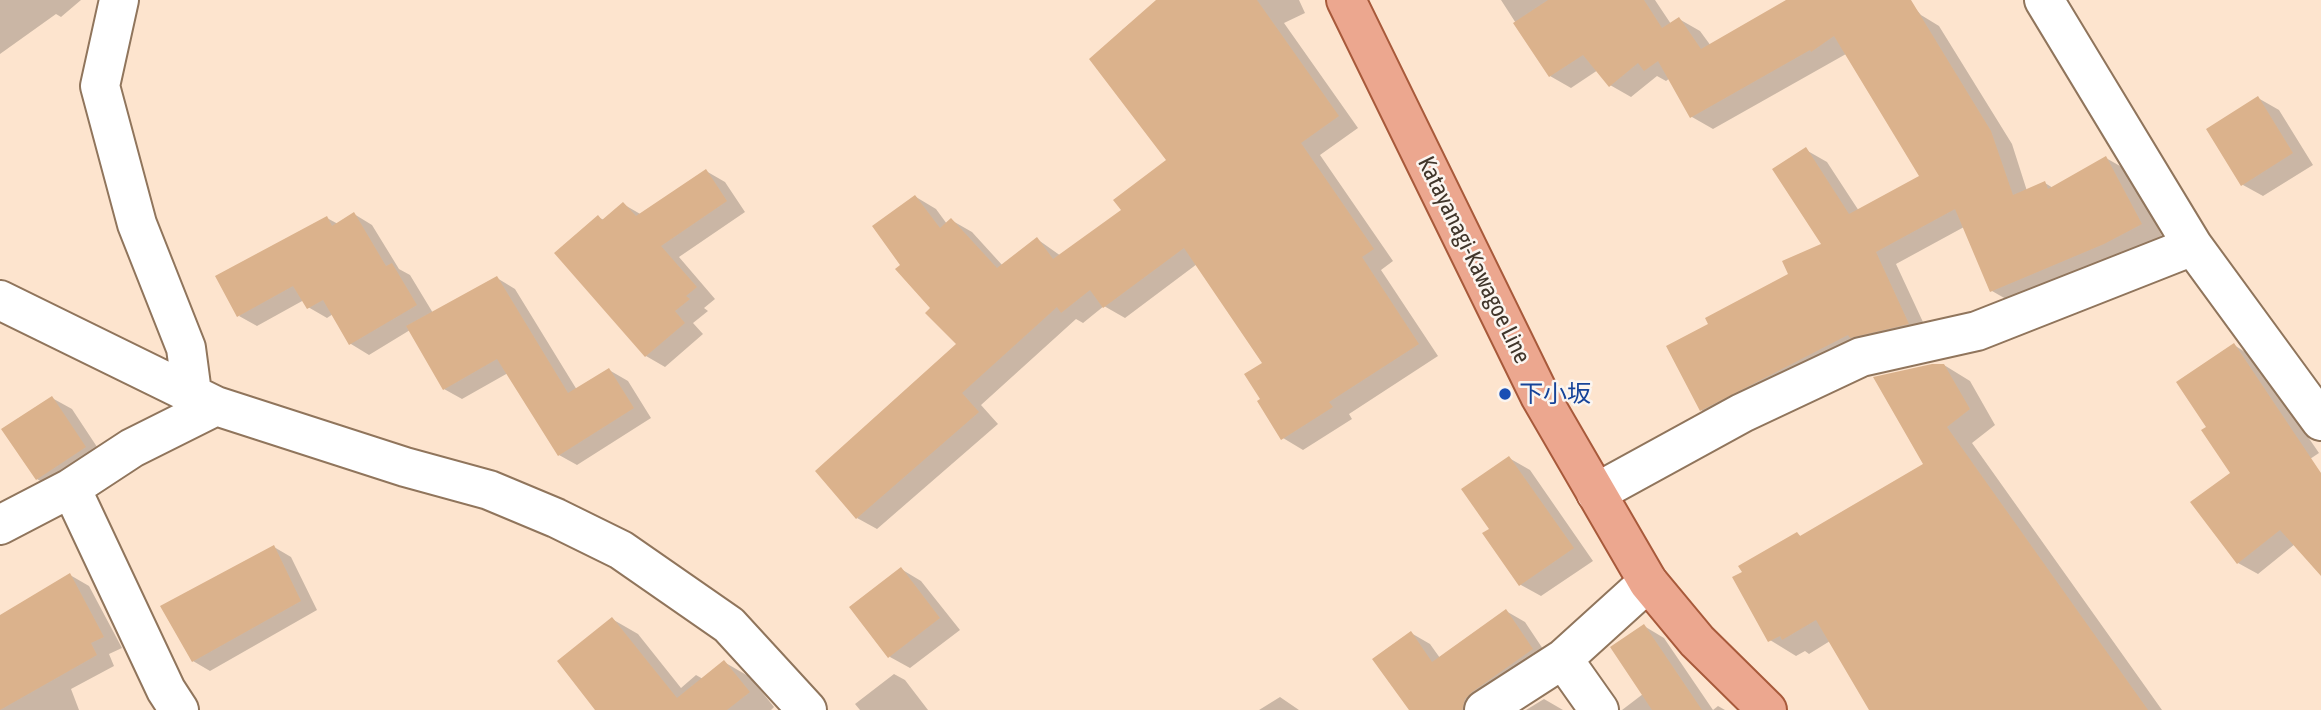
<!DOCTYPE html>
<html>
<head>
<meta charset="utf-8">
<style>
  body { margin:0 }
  canvas { display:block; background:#fde4ce }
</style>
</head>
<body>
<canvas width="2321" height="710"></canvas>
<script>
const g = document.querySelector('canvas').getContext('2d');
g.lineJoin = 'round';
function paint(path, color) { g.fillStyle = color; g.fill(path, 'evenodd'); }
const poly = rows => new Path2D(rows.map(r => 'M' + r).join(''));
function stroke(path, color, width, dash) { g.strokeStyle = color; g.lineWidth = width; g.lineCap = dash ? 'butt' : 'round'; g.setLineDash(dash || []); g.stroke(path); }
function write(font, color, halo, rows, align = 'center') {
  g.font = font + ' "Asap Condensed","Noto Sans JP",sans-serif'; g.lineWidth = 5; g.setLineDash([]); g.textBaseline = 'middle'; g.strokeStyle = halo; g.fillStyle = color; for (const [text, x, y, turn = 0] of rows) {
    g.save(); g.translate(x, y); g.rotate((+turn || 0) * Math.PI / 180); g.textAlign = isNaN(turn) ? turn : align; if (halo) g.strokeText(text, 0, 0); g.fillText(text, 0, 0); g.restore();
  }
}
const shadow = poly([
  [0,0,81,0,61,17,56,14,0,54],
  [1159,0,1299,0,1305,13,1284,23,1358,128,1320,155,1393,261,1381,270,1438,356,1349,414,1352,419,1303,450,1283,438,1263,400,1264,364,1197,264,1125,318,1104,306,1083,323,1076,319,981,405,998,424,877,529,857,518,958,344,903,265,916,197,936,209,947,224,951,220,972,232,1003,266,1037,239,1061,256,1123,211,1168,160,1122,30],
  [1501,0,1655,0,1671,24,1679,19,1700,31,1711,46,1790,0,1908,0,1921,15,1939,26,2012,144,2027,191,2045,183,2053,188,2106,158,2127,170,2162,236,2126,255,2013,303,1992,291,1964,227,1896,264,1929,335,1722,422,1701,410,1710,325,1790,275,1823,244,1806,150,1827,162,1859,211,1922,177,1846,54,1713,129,1692,117,1670,78,1666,81,1657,76,1631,97,1610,85,1598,70,1571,88,1550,76],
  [2258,98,2279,110,2313,165,2263,196,2243,185],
  [706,171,725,182,745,212,679,257,715,299,704,308,708,311,693,323,703,334,665,367,646,356,598,217,604,220,623,204,642,215],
  [354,214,372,225,399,269,410,275,433,313,497,278,515,289,577,390,609,370,628,381,651,418,577,465,559,455,508,373,462,399,444,389,410,330,369,355,351,344,333,314,327,318,308,307,304,300,257,326,239,316,327,218,338,224],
  [2234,345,2253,357,2319,453,2307,461,2321,477,2321,573,2295,544,2258,574,2238,563,2232,473,2208,428],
  [1944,365,1970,381,1995,425,1972,443,2162,710,1871,710,1830,641,1809,654,1805,651,1796,656,1770,640,1797,534,1802,537,1926,465],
  [52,398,72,409,105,459,57,491,37,479],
  [1509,458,1530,470,1593,561,1541,596,1521,585,1492,529],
  [274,547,291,557,317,610,210,671,193,661],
  [901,569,921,581,960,630,910,668,890,657],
  [70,575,89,586,122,648,109,654,114,666,71,689,79,710,0,710,0,616],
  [1506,611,1525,622,1551,661,1485,710,1412,710,1411,633,1430,644,1440,658],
  [612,619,638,634,681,688,696,675,703,679,724,662,750,677,774,707,771,710,598,710],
  [1644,626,1664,638,1713,710,1622,710,1643,694],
  [894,674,905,680,928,710,860,710,855,704],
  [1280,697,1299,710,1259,710],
  [1544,699,1563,710,1526,710],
  [1718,706,1725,710,1713,710]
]);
const building = poly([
  [1156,0,1257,0,1339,116,1301,143,1374,249,1362,257,1419,344,1329,402,1333,407,1281,440,1257,401,1260,399,1244,374,1262,363,1184,248,1103,308,1090,290,1061,313,1057,307,962,393,979,412,856,519,815,471,956,344,925,313,930,308,895,269,900,265,872,226,915,195,940,228,951,218,997,268,1037,237,1053,259,1121,210,1113,200,1166,160,1089,59],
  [1548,0,1644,0,1662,28,1679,17,1701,49,1786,0,1911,0,1991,131,2013,195,2045,181,2048,189,2106,156,2142,224,2104,244,1990,292,1955,209,1876,252,1909,324,1850,338,1848,335,1700,411,1666,346,1708,324,1705,318,1788,274,1782,261,1821,244,1772,169,1806,147,1849,214,1919,176,1834,36,1811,52,1810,50,1690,118,1658,61,1644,71,1638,63,1609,87,1583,55,1549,77,1513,23],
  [2258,96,2293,153,2241,186,2206,129],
  [706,169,727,201,661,246,697,287,686,296,690,299,675,311,685,323,645,357,554,253,598,215,602,220,623,202,636,216],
  [354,212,386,266,392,263,417,305,349,345,323,300,307,309,293,286,237,317,215,276,327,216,332,226],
  [497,276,568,393,609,368,634,408,558,456,497,359,443,390,406,326],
  [2234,343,2321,473,2321,576,2280,530,2237,564,2190,502,2230,473,2201,430,2206,427,2176,382],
  [1932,364,1944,364,1970,409,1947,427,2148,710,1869,710,1816,620,1782,640,1780,636,1768,642,1732,577,1742,572,1738,566,1797,532,1800,536,1923,464,1873,377],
  [52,396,86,447,36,480,1,429],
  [1509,456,1574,548,1519,586,1482,533,1489,529,1461,489],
  [274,545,301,601,192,662,160,606],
  [901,567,940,618,888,658,849,607],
  [70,573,104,637,91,643,97,655,0,710,0,615],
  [1506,609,1533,649,1472,692,1465,699,1462,710,1409,710,1372,659,1411,631,1432,662],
  [612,617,677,698,724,660,750,692,727,710,595,710,557,661],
  [1644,624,1702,710,1652,710,1610,647]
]);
const minor = poly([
  [119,0,100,86,137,224,186,348,192,393],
  [2044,0,2193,246,2321,421],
  [0,300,216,406,405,467,489,490,556,518,621,550,729,625,807,710],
  [1596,493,1742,413,1861,357,1977,331,2193,246],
  [0,525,71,488],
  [1563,659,1599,710],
  [179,710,166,690,71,488,132,448,216,406],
  [1484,710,1563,659,1648,582]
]);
const major = poly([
  [1346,0,1540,396,1648,582,1697,641,1767,710]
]);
const markers = [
  [1505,394,7,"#1a4fb4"]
];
const streetNames = [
  ["Katayanagi-Kawagoe Line",1474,260,64]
];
const transitNames = [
  ["下小坂",1519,394]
];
paint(shadow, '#0003');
paint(building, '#dbb28c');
stroke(minor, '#90755c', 42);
stroke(major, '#a85a3b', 42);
stroke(minor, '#fff', 38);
stroke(major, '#eca78f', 38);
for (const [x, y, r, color] of markers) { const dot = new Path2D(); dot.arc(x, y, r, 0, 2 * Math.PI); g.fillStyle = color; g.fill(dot); stroke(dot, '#fbf5f0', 2.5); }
write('24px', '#41362b', '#fbf5f0', streetNames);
write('24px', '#164399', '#fbf5f0', transitNames, 'left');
</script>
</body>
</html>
